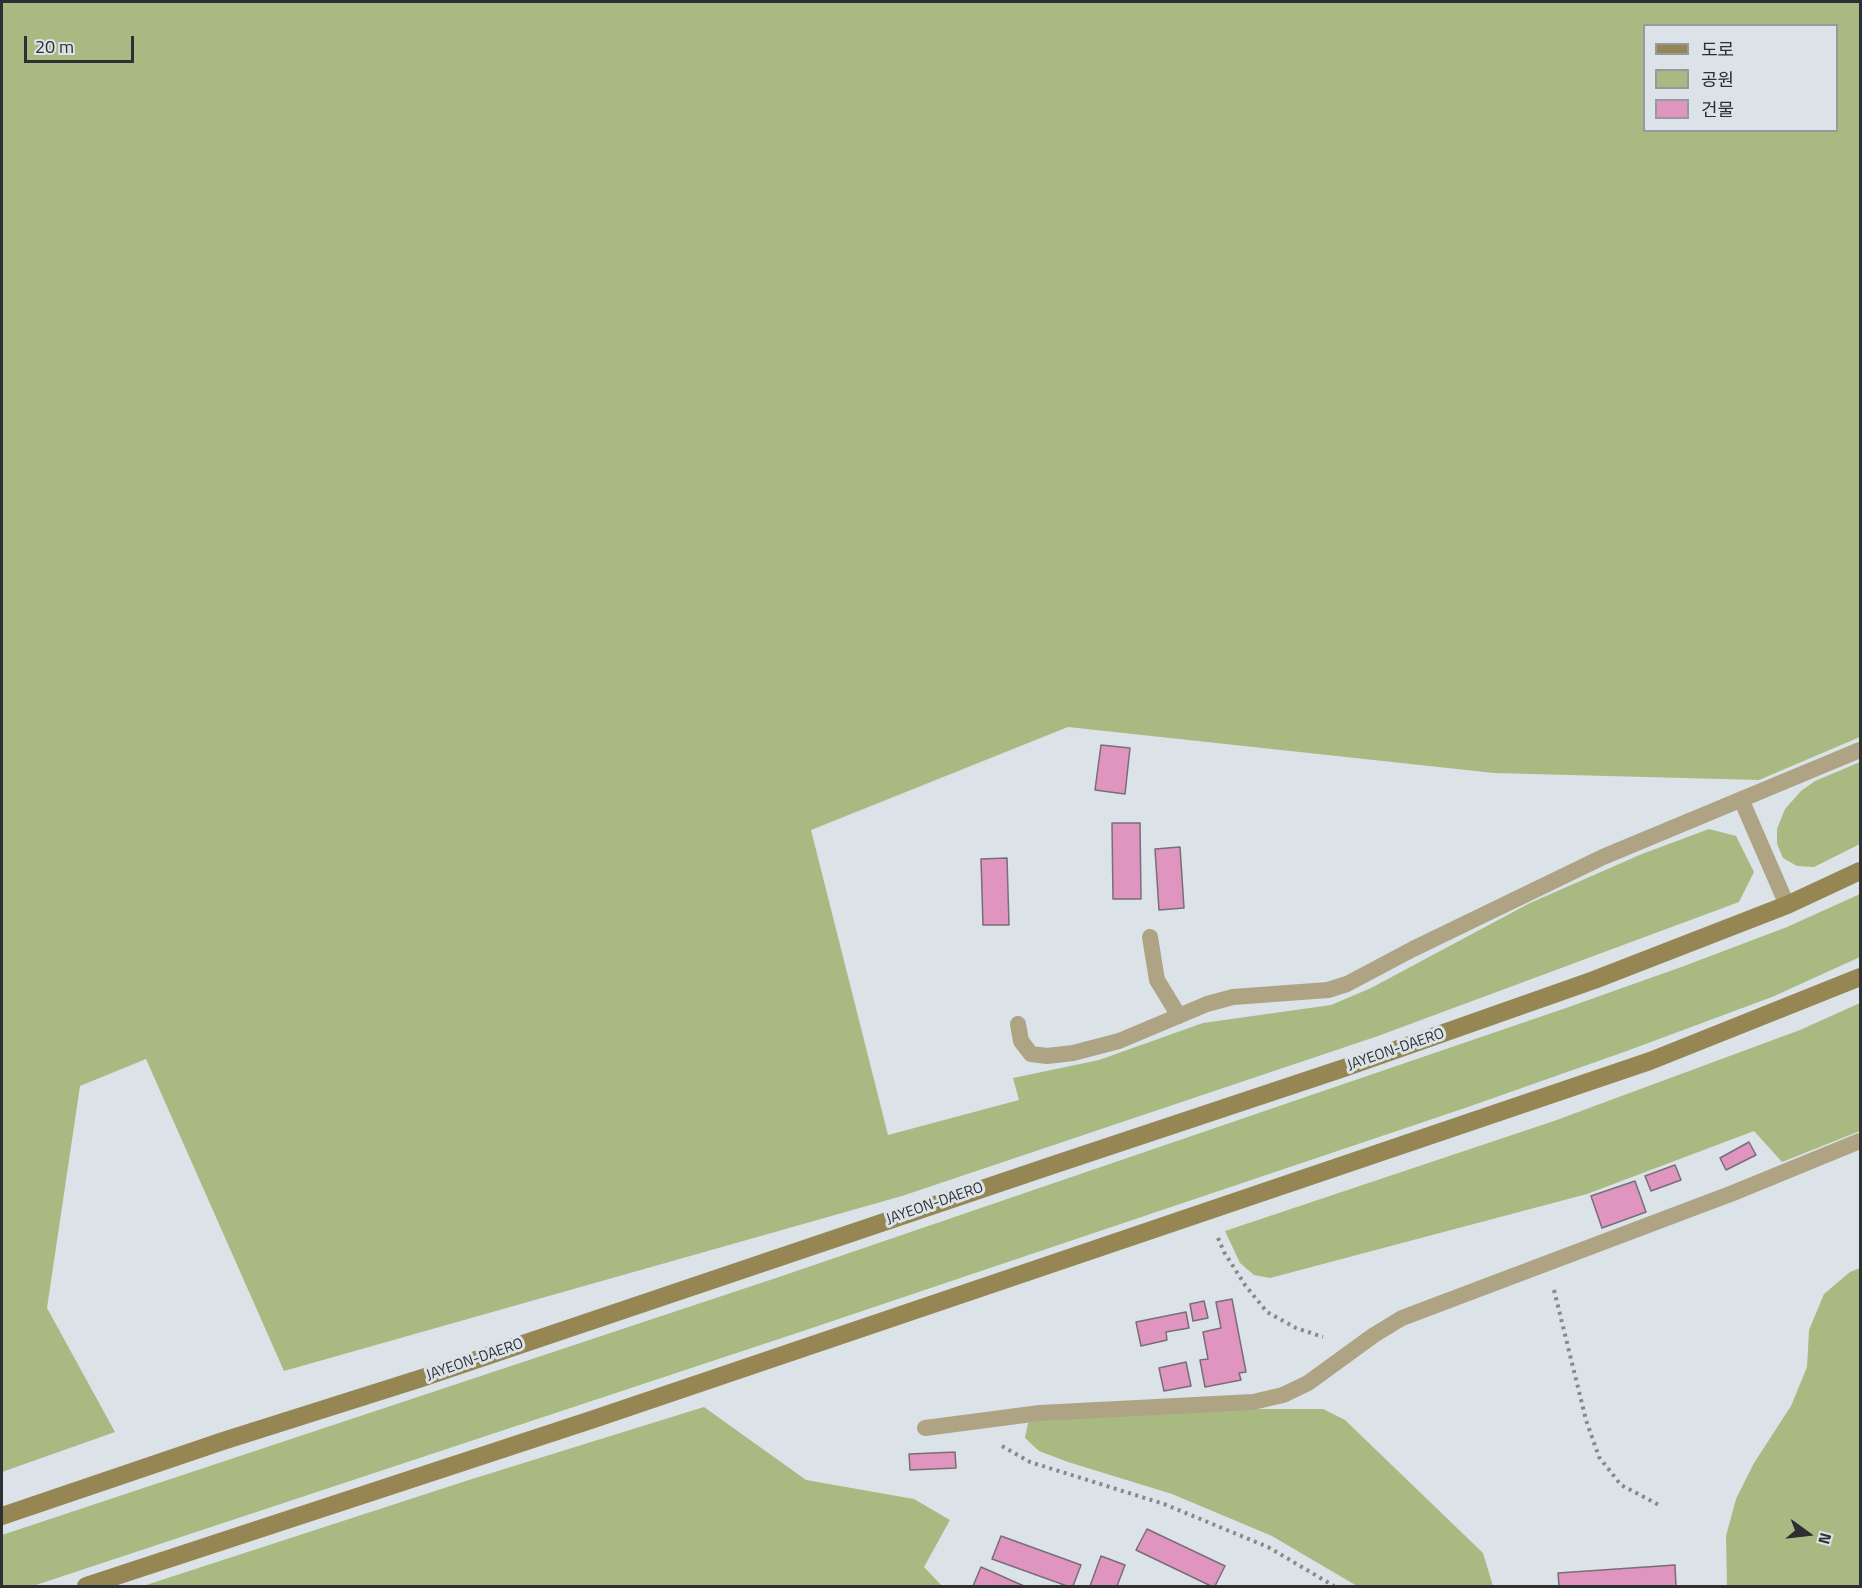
<!DOCTYPE html>
<html>
<head>
<meta charset="utf-8">
<style>
  body { margin:0 }
  #map { position:relative; width:1862px; height:1588px; overflow:hidden; background:#dbe2e8; font-family:"Titillium Web","Noto Sans KR",sans-serif }
  canvas { display:block }
  .frame { position:absolute; inset:0; border:3px solid #2d2f32; pointer-events:none }
  .legend { position:absolute; left:1643px; top:24px; width:195px; height:108px; box-sizing:border-box; background:#dbe2e8; border:2px solid #959a9f; margin:0; padding:8px 10px; list-style:none; font-size:18px; color:#2d2f32 }
  .legend li { display:flex; align-items:center; gap:12px; height:30px }
  .legend b { width:30px; border:2px solid #959a9f }
  .north { position:absolute; left:1778px; top:1504px; width:60px; height:60px; -webkit-text-stroke:4px #dbe2e8; paint-order:stroke; rotate:105deg; font-size:16px; font-weight:700; line-height:24px; text-align:center; color:#2d2f32 }
  .north::after { content:''; display:block; margin:auto; width:21px; height:27px; background:#2d2f32; clip-path:polygon(50% 0,100% 100%,50% 72%,0 100%) }
  .scale { position:absolute; left:24px; top:36px; width:110px; height:27px; box-sizing:border-box; border:3px solid #2d2f32; border-top:0; padding-left:8px; font-size:18px; line-height:21px; white-space:nowrap; color:#2d2f32; -webkit-text-stroke:4px #dbe2e8; paint-order:stroke }
</style>
</head>
<body>
<div id="map">
<canvas width="1862" height="1588"></canvas>
<div class="frame"></div>
<ul class="legend">
<li><b style="height:8px;background:#958653"></b>도로</li>
<li><b style="height:16px;background:#a8ba81"></b>공원</li>
<li><b style="height:16px;background:#e095c1"></b>건물</li>
</ul>
<div class="north">N</div>
<div class="scale">20 m</div>
</div>
<script>
const g = document.querySelector('canvas').getContext('2d');
g.lineJoin = 'round';
function paint(path, color) { g.fillStyle = color; g.fill(path, 'evenodd'); }
const poly = rows => new Path2D(rows.map(r => 'M' + r).join(''));
function stroke(path, color, width, dash) { g.strokeStyle = color; g.lineWidth = width; g.lineCap = dash ? 'butt' : 'round'; g.setLineDash(dash || []); g.stroke(path); }
function write(font, color, halo, rows, align = 'center') {
  g.font = font + ' "Titillium Web",sans-serif'; g.lineWidth = 6; g.setLineDash([]); g.textBaseline = 'middle'; g.strokeStyle = halo; g.fillStyle = color; for (const [text, x, y, turn = 0] of rows) {
    g.save(); g.translate(x, y); g.rotate((+turn || 0) * Math.PI / 180); g.textAlign = isNaN(turn) ? turn : align; if (halo) g.strokeText(text, 0, 0); g.fillText(text, 0, 0); g.restore();
  }
}
const green = poly([
  [2,2,1860,2,1860,737,1759,780,1494,773,1068,727,811,830,888,1135,1019,1100,1013,1078,1099,1060,1203,1023,1331,1005,1371,988,1530,903,1642,854,1709,829,1736,836,1754,872,1739,902,1378,1036,902,1196,284,1371,146,1059,80,1086,47,1308,115,1432,2,1472],
  [1644,26,1836,26,1836,130,1644,130],
  [1860,762,1860,844,1814,867,1797,866,1783,858,1777,844,1777,829,1785,809,1801,791,1815,781],
  [1860,894,1860,957,1772,997,1624,1052,1465,1108,800,1332,33,1586,2,1586,2,1535,779,1277,1566,1008,1684,966,1787,927],
  [1860,1003,1860,1131,1782,1162,1754,1131,1587,1194,1270,1278,1254,1275,1240,1263,1225,1231,1554,1121,1800,1030],
  [1860,1268,1860,1586,1727,1586,1726,1536,1736,1499,1754,1463,1791,1406,1807,1367,1809,1330,1824,1294,1850,1272],
  [704,1407,806,1480,914,1499,950,1520,924,1567,942,1586,143,1586,472,1479],
  [1259,1409,1323,1409,1345,1420,1483,1553,1493,1586,1357,1586,1272,1536,1172,1494,1068,1462,1039,1451,1025,1438,1028,1423,1051,1417]
]);
const building = poly([
  [1101,745,1130,748,1125,794,1095,790,1101,745],
  [1112,823,1140,823,1141,899,1113,899,1112,823],
  [1180,847,1184,908,1159,910,1155,849,1180,847],
  [1007,858,1009,925,983,925,981,859,1007,858],
  [1749,1142,1756,1155,1726,1170,1720,1158,1749,1142],
  [1675,1165,1681,1180,1651,1191,1645,1176,1675,1165],
  [1635,1181,1646,1212,1602,1228,1591,1196,1635,1181],
  [1232,1299,1246,1372,1239,1373,1241,1380,1205,1387,1200,1360,1208,1359,1203,1332,1221,1328,1216,1302,1232,1299],
  [1204,1301,1208,1318,1193,1321,1190,1304,1204,1301],
  [1186,1312,1189,1328,1166,1332,1167,1340,1141,1346,1136,1322,1186,1312],
  [1186,1362,1191,1386,1164,1391,1159,1368,1186,1362],
  [955,1452,956,1468,910,1470,909,1454,955,1452],
  [1147,1529,1225,1566,1215,1586,1211,1586,1136,1550,1147,1529],
  [1001,1536,1081,1565,1073,1586,1067,1586,992,1559,1001,1536],
  [1101,1556,1125,1565,1117,1586,1090,1586,1101,1556],
  [1675,1565,1676,1586,1559,1586,1558,1573,1675,1565],
  [981,1567,1024,1586,973,1586,981,1567]
]);
const path = poly([
  [1218,1238,1224,1252,1245,1285,1267,1312,1296,1328,1323,1337],
  [1554,1290,1586,1420,1599,1457,1621,1485,1659,1505],
  [1002,1446,1030,1462,1164,1504,1268,1547,1334,1586]
]);
const lane = poly([
  [1741,799,1787,905],
  [1150,937,1157,980,1179,1016],
  [1018,1024,1021,1041,1031,1054,1047,1056,1073,1053,1119,1041,1207,1004,1233,997,1328,990,1347,984,1413,949,1603,857,1860,750],
  [925,1428,1040,1413,1253,1402,1283,1395,1308,1383,1374,1335,1402,1318,1733,1193,1860,1141]
]);
const secondary = poly([
  [2,1516,223,1441,422,1378,1053,1165,1347,1067,1594,980,1787,905,1860,871],
  [86,1586,594,1419,1650,1061,1860,977]
]);
const streetNames = [
  ["JAYEON-DAERO",1396,1050,-19],
  ["JAYEON-DAERO",935,1204,-19],
  ["JAYEON-DAERO",475,1360,-19]
];
paint(green, '#a8ba81');
paint(building, '#e095c1');
stroke(building, '#776f73', 1.5);
stroke(path, '#868a8f', 4, [3, 4.5]);
stroke(lane, '#aea483', 16);
stroke(secondary, '#958653', 18);
write('15px', '#2d2f32', '#dbe2e8', streetNames);
</script>
</body>
</html>
